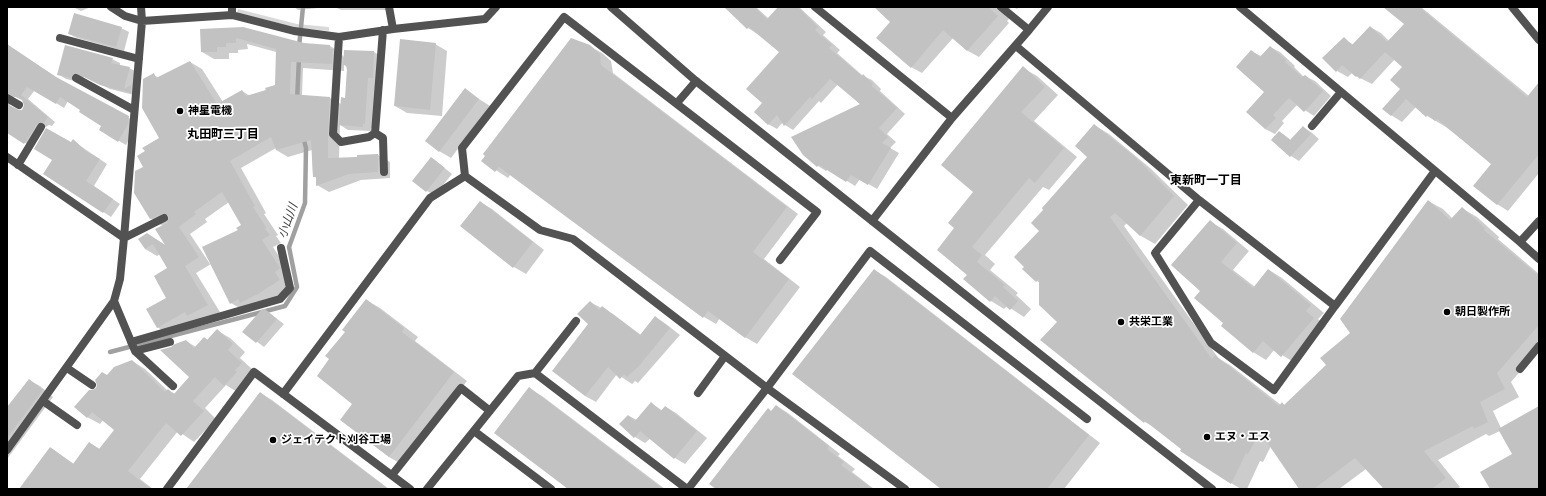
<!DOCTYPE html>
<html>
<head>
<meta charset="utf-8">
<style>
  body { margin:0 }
  #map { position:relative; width:1546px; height:496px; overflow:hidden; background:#fff; font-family:Cabin,sans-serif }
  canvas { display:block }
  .frame { position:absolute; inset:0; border:8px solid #000; pointer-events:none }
</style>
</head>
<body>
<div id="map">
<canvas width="1546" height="496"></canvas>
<div class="frame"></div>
</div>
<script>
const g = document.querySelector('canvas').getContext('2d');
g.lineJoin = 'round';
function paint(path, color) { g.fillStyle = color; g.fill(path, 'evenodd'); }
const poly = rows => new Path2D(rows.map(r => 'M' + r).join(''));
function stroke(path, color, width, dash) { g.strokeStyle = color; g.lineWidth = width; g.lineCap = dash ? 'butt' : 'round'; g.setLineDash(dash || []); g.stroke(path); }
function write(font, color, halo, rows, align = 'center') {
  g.font = font + ' Cabin,"Noto Sans JP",sans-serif'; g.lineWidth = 3.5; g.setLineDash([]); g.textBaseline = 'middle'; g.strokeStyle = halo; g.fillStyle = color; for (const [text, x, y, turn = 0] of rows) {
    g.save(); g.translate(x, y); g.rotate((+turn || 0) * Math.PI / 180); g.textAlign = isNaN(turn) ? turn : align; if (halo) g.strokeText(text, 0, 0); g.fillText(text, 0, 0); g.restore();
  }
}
const green = poly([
  [238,9,297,24,329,27,329,31,297,28,237,13]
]);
const shadow = poly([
  [73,7,91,7,81,11],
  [294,7,388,7,388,10,341,10,337,8,318,8,298,10],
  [731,7,756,7,769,19,779,7,799,7,826,32,823,35,840,50,837,53,863,76,872,80,881,89,880,91,905,114,887,134,896,142,890,148,899,153,877,189,860,179,855,186,828,169,826,171,818,166,804,155,861,105,838,84,821,103,819,101,793,130,785,125,783,122,777,129,768,124,764,103,780,52,756,33,748,28],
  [876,7,1019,7,1017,9,1013,7,1007,10,1007,16,1009,19,1007,21,1009,23,979,57,968,51,953,38,922,73,911,67,892,22],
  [1395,7,1421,7,1529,96,1539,91,1539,173,1508,211,1497,204,1475,186,1493,164,1446,127,1427,116,1416,107,1402,122,1391,115,1401,89,1403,67,1395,59,1372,84,1356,76,1352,73,1348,77,1337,71,1344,39,1354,45,1370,27,1381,33,1389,41,1405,24],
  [121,28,129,32,124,51,77,38,69,34],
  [202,30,304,44,330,46,342,53,342,55,344,57,345,51,374,52,382,57,372,128,371,128,371,131,348,130,340,125,339,159,378,155,390,162,390,178,361,180,329,192,317,185,317,178,313,176,312,150,288,157,276,150,276,148,241,168,266,213,264,214,278,235,276,236,281,243,273,247,291,275,286,279,291,287,270,301,243,310,231,303,211,264,196,273,220,312,200,322,169,334,157,327,168,298,169,268,160,254,157,256,145,249,147,234,167,246,163,226,150,218,145,167,146,151,161,138,154,75,159,78,190,62,202,69,223,102,242,91,250,96,267,90,276,86,276,52,247,44,248,49,238,50,238,53,229,53,229,59,214,59,202,52],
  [344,65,347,67,346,99,341,104,330,98,302,96,303,68,344,71],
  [229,202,242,225,210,264,190,234,207,222,205,219],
  [435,44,447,51,442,116,407,113,395,106],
  [7,45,62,81,136,122,135,129,126,145,100,130,102,126,68,101,64,108,35,90,28,99,55,122,52,126,49,125,44,128,32,147,7,132],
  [12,97,18,97,23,100,26,104,24,109,20,112,11,108,9,102],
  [589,46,602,53,611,61,613,73,798,214,764,259,800,287,757,344,745,337,720,318,716,324,704,317,511,174,508,178,482,161],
  [1270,47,1280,52,1295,66,1294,67,1304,77,1305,76,1315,81,1331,96,1314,116,1297,105,1282,121,1284,123,1275,134,1265,129,1265,92,1251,51,1261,56],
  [112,59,120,63,120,66,129,68,137,72,138,96,110,89,85,77,81,78,79,82,66,79,58,74],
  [1023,68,1037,76,1058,95,1034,121,1077,157,1049,190,1043,187,985,255,995,264,990,270,1018,293,1016,295,1031,309,1024,317,1007,306,1004,309,991,301,965,279,968,275,956,228,975,192],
  [465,90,490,106,451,158,439,151],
  [1094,125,1109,134,1150,168,1188,205,1155,244,1141,236,1127,223,1124,226,1219,359,1230,365,1281,405,1282,404,1285,405,1327,365,1352,333,1428,201,1443,209,1453,219,1463,209,1477,217,1499,237,1498,239,1539,274,1539,349,1511,382,1519,397,1493,411,1501,428,1539,409,1539,489,1491,489,1513,454,1500,431,1489,436,1486,434,1438,460,1460,487,1457,489,1381,489,1383,487,1366,469,1339,489,1301,489,1271,446,1263,462,1260,461,1247,489,1241,489,1231,483,1156,428,1145,422,1042,340,1058,322,1040,283,1037,281,1040,231,1089,157],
  [1303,127,1311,132,1319,139,1299,161,1291,156,1272,139,1280,132,1291,140],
  [73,141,107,164,94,186,120,204,111,217,45,173],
  [432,158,452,174,435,195,427,191],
  [480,202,492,209,544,250,526,274,514,267],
  [1210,222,1223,229,1249,251,1233,270,1255,287,1269,270,1282,278,1324,313,1318,319,1326,326,1295,363,1274,350,1266,360,1253,352,1225,323,1202,291],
  [874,270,886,277,1100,443,1064,489,942,489],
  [366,300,380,308,418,337,415,341,467,381,403,465,389,457,341,420,353,404,331,359],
  [590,302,613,314,641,335,655,317,666,324,680,335,638,383,635,381,632,384,617,374,596,402,585,396],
  [265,310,284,324,264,347,244,332],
  [218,331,230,338,245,352,240,358,253,370,237,392,226,385,205,408,216,419,194,442,178,431,140,479,153,489,20,489,51,448,74,464,89,443,100,449,115,430,103,420,100,424,87,417,97,389,107,376,132,361,145,369,168,391,176,394,191,377,186,341,196,347,205,338,208,340],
  [29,380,40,386,53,397,7,459,7,409],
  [530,389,542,396,665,489,569,489],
  [260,393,272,400,389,489,187,489],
  [651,403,663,411,666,407,676,413,707,438,685,464,675,458,651,438,645,443,635,437,629,416,637,420],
  [776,406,788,413,840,454,838,456,855,469,852,472,874,489,717,489]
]);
const stream = poly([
  [299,47,303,7],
  [297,101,299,58],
  [110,352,285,306,297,287,289,247,305,203,306,148,303,137]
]);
const building = poly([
  [724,7,754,7,767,19,778,7,798,7,818,27,815,30,832,45,829,48,862,76,863,74,873,84,872,86,897,108,879,128,888,137,882,143,891,148,868,185,851,175,846,182,819,165,817,167,803,155,791,137,860,104,830,79,812,99,810,97,784,126,777,115,768,125,754,112,762,103,746,89,779,52,749,27,747,29],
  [874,7,988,7,998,16,967,51,943,30,911,68,876,38,890,22],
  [1383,7,1419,7,1527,97,1539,82,1539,154,1497,205,1473,186,1491,164,1437,119,1435,121,1428,115,1426,117,1406,99,1391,116,1382,109,1400,89,1390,80,1402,67,1385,52,1360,79,1357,76,1356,77,1342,65,1336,72,1322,58,1344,37,1352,45,1370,26,1387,42,1404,24],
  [74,13,122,27,116,47,68,34],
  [243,27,304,43,330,45,330,49,333,49,332,64,291,62,290,94,330,97,328,134,328,158,357,157,357,155,378,154,378,172,349,174,316,186,316,177,313,177,311,140,276,150,271,137,230,161,255,206,253,207,266,227,265,229,270,235,262,240,280,268,275,272,280,280,258,294,240,303,238,299,230,304,202,247,238,230,236,228,241,225,222,192,194,212,196,214,179,227,199,257,185,266,208,305,187,316,185,312,157,328,146,309,166,298,154,276,167,268,153,244,145,249,138,239,147,233,165,245,155,229,167,223,169,218,167,214,164,213,150,219,134,193,135,171,143,167,137,156,145,151,142,148,159,138,142,108,143,79,154,73,156,78,190,61,217,104,242,90,246,96,266,90,265,88,275,85,276,49,236,38,236,43,226,43,226,47,217,47,217,52,201,52,200,29],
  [571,38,590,45,600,54,601,65,787,207,753,252,789,279,745,338,708,311,703,318,499,167,495,172,481,161,485,156,483,154],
  [400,39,436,43,430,110,394,106],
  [7,44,56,77,129,116,128,124,118,142,99,130,101,126,79,112,80,110,60,97,56,104,27,87,21,95,48,117,44,123,41,122,37,124,24,144,7,133,7,104,19,110,22,110,24,105,22,100,7,93],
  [65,45,113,58,111,63,130,67,124,89,131,85,131,93,100,85,76,73,73,74,71,78,57,75],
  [1270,46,1286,60,1285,62,1302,77,1305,75,1323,91,1304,112,1289,98,1273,115,1276,118,1265,129,1246,112,1264,92,1236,67,1251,50,1260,57],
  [344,50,374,51,373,78,368,78,365,124,363,124,363,127,339,125,341,97,345,98,347,70,346,65,343,65],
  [1023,66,1045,87,1021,112,1064,148,1035,183,1029,178,972,247,982,255,977,262,1005,285,1003,287,1018,301,1010,310,995,296,990,302,963,279,967,275,937,250,954,228,948,223,973,192,941,165],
  [465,88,479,99,439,152,425,141],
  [1094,124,1136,158,1174,196,1140,236,1115,213,1110,217,1212,359,1215,355,1279,406,1282,402,1284,405,1326,365,1320,358,1350,333,1340,319,1428,200,1450,220,1462,207,1485,228,1484,230,1539,276,1539,325,1497,373,1505,389,1480,402,1488,422,1474,429,1473,426,1424,451,1446,478,1432,489,1384,489,1355,458,1314,489,1299,489,1260,432,1248,454,1246,453,1231,484,1180,451,1181,449,1145,421,1144,423,1040,340,1057,322,1039,305,1039,279,1036,282,1022,269,1024,267,1014,257,1039,231,1031,223,1043,210,1042,208,1087,157,1075,146],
  [1303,126,1311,134,1290,157,1271,140,1279,131,1290,140],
  [46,128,71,142,73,139,86,151,100,159,86,181,113,199,103,213,43,174,52,160,34,149],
  [431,157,445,168,426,192,412,181],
  [480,201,533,242,513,268,460,226],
  [1210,220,1237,243,1221,262,1253,288,1268,269,1311,305,1306,311,1314,318,1281,357,1263,341,1253,353,1221,326,1223,323,1194,298,1200,291,1171,265],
  [874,269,1089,435,1047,489,941,489,792,374],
  [366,299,404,328,402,332,454,372,389,457,340,420,352,404,317,376,329,359,325,356,345,332,342,330],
  [590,301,599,310,602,306,640,335,655,316,670,328,639,366,627,377,624,374,620,379,608,367,585,396,552,371,588,324,577,314],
  [265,309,277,319,256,343,242,332,261,310],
  [217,329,233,344,228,350,242,363,235,370,237,372,224,386,215,377,193,401,204,411,181,436,166,423,128,471,151,489,19,489,50,447,73,464,89,442,99,449,114,430,92,412,87,418,74,407,89,390,92,390,96,388,97,385,95,380,102,372,107,375,114,367,132,360,165,392,168,389,174,394,189,377,160,350,171,347,175,344,186,340,194,348,204,337,207,340],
  [29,379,43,390,7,438,7,407],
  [529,387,613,451,663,489,568,489,494,433],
  [260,392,388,489,186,489],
  [651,402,661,411,665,406,697,431,674,459,640,431,634,438,619,424,628,415,635,421],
  [776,405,829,446,827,449,844,462,841,465,873,489,716,489,709,484,768,408,771,411],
  [1539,406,1539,489,1490,489,1480,472,1512,454,1498,429]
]);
const lane = poly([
  [677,103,696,81],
  [465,176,462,148,564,17,817,212,780,260],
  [1520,369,1539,346],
  [535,373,576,321],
  [698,393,725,356],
  [283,394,430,198,465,176,540,230,573,239,767,388,905,489],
  [474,431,551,489],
  [392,475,461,388,490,411],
  [167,489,254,372,410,489],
  [427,489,518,376,535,373,687,489],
  [688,489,767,388,870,251,1087,419]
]);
const street = poly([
  [111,7,125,16,142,21,232,15,294,31,339,37,393,29,389,7],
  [141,7,142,21,124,238,120,279,114,301,135,351,173,386],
  [611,7,696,81,1070,378,1212,489],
  [815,7,952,118],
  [1001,7,1029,30,1048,7],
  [1240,7,1520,242,1539,259],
  [1512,7,1539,40],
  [232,15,232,7],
  [393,29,485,19,496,7],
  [339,37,333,134,341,142,369,137,375,133,383,30],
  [60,38,139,59],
  [1016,46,1199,200,1335,306,1435,171],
  [76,78,134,110],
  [7,98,19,105],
  [1312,126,1341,92],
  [375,133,383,138,384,172],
  [7,157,124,238],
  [18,165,41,127],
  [1199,200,1155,253,1211,343,1274,390,1335,306],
  [872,221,952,118,1029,30],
  [124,238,164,218],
  [1520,242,1539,221],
  [131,342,280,299,290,288,281,248],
  [135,351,170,342],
  [67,368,92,385],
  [43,401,77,425],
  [7,450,114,301]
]);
const markers = [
  [180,111,4,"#000"],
  [1447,312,4,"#000"],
  [1121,322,4,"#000"],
  [1207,437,4,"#000"],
  [273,440,4,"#000"]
];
const poiNames = [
  ["神星電機",188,111],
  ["朝日製作所",1455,312],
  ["共栄工業",1129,322],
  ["エヌ・エス",1215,437],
  ["ジェイテクト刈谷工場",281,440]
];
const neighbourhoodNames = [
  ["丸田町三丁目",223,134],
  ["東新町一丁目",1206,180]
];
const waterNames = [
  ["小山川",288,221,-70]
];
paint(green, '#d9d9d9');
paint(shadow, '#0003');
stroke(stream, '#a0a0a0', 4.5);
paint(building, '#c2c2c2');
stroke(lane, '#525252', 8);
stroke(street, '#525252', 8);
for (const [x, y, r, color] of markers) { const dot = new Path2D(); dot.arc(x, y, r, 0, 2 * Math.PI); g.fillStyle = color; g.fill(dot); stroke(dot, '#fff', 1.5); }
write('bold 11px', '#000', '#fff', poiNames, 'left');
write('bold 12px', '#000', '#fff', neighbourhoodNames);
write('italic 12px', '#414141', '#fff', waterNames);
</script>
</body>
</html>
